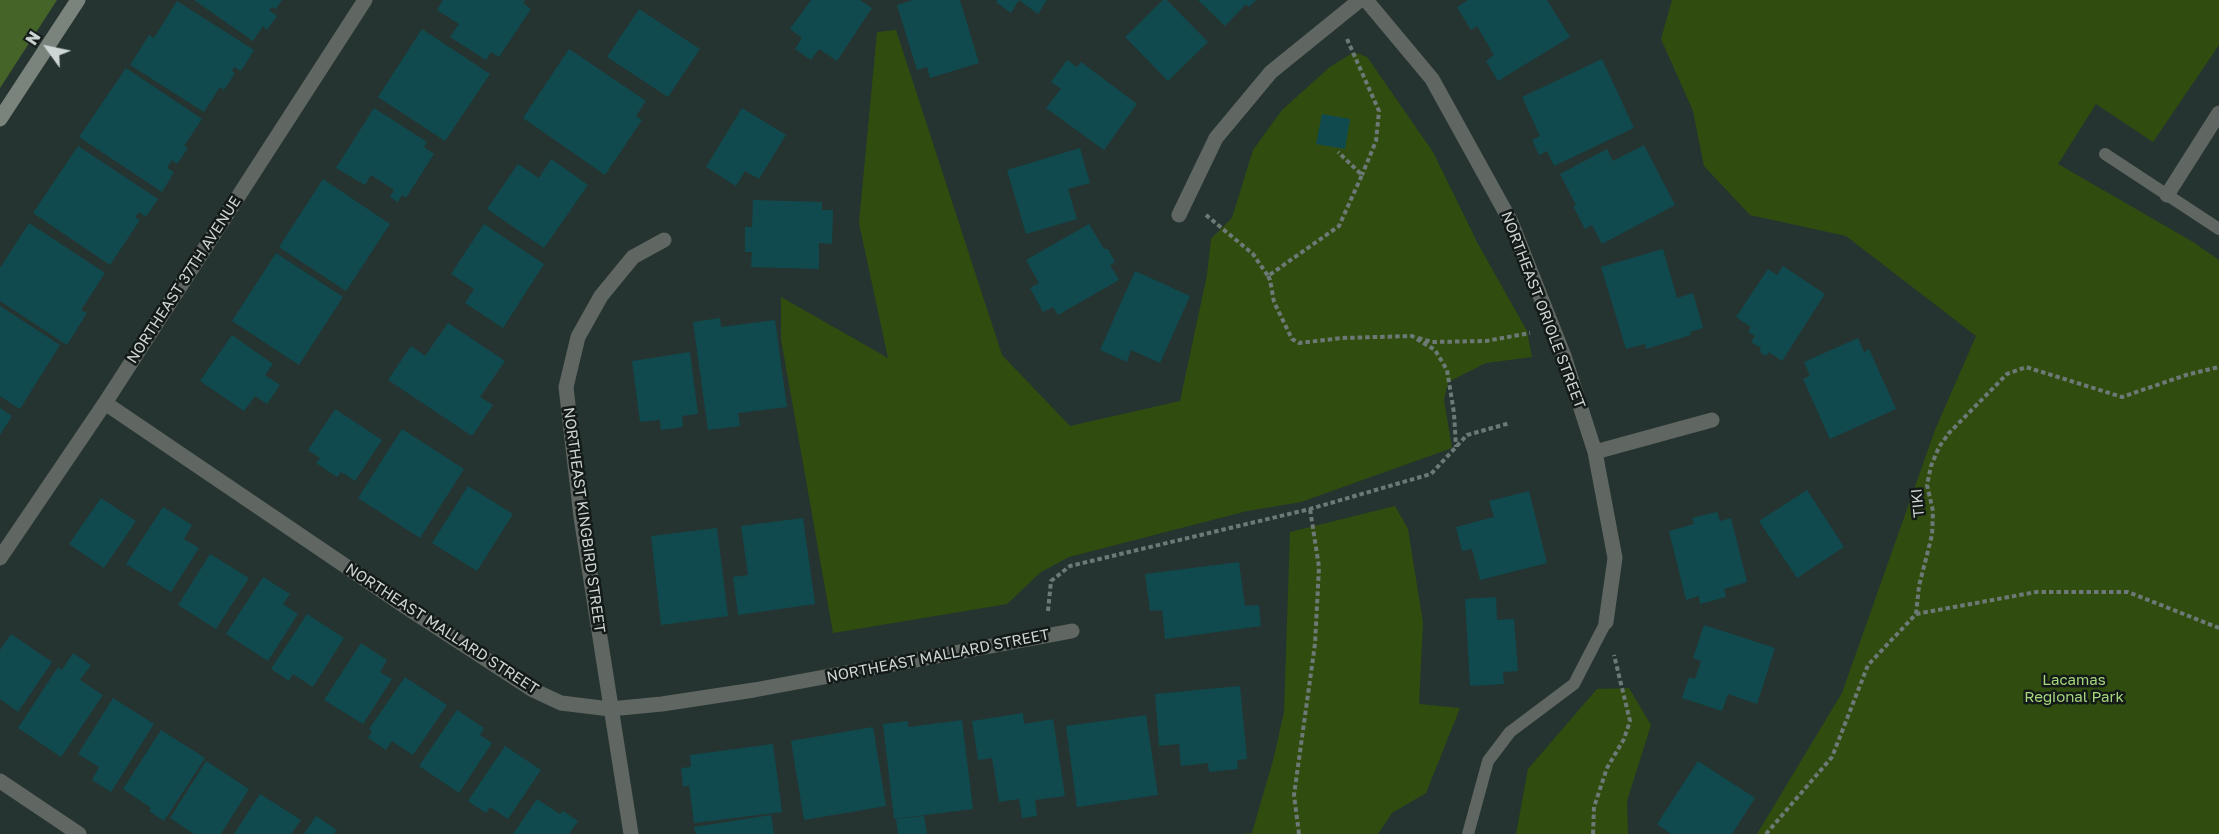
<!DOCTYPE html>
<html>
<head>
<meta charset="utf-8">
<style>
  body { margin:0 }
  #map { position:relative; width:2219px; height:834px; overflow:hidden; background:#253430; font-family:"Golos Text",sans-serif }
  canvas { display:block }
  .north { position:absolute; left:18px; top:18px; width:60px; height:60px; -webkit-text-stroke:4px #131a18; paint-order:stroke; rotate:303deg; font-size:16px; font-weight:700; line-height:24px; text-align:center; color:#cdd6d4 }
  .north::after { content:''; display:block; margin:auto; width:21px; height:27px; background:#cdd6d4; clip-path:polygon(50% 0,100% 100%,50% 72%,0 100%) }
</style>
</head>
<body>
<div id="map">
<canvas width="2219" height="834"></canvas>
<div class="north">N</div>
</div>
<script>
const g = document.querySelector('canvas').getContext('2d');
g.lineJoin = 'round';
function paint(path, color) { g.fillStyle = color; g.fill(path, 'evenodd'); }
const poly = rows => new Path2D(rows.map(r => 'M' + r).join(''));
function stroke(path, color, width, dash) { g.strokeStyle = color; g.lineWidth = width; g.lineCap = dash ? 'butt' : 'round'; g.setLineDash(dash || []); g.stroke(path); }
function write(font, color, halo, rows, align = 'center') {
  g.font = font + ' "Golos Text",sans-serif'; g.lineWidth = 5; g.setLineDash([]); g.textBaseline = 'middle'; g.strokeStyle = halo; g.fillStyle = color; for (const [text, x, y, turn = 0] of rows) {
    g.save(); g.translate(x, y); g.rotate((+turn || 0) * Math.PI / 180); g.textAlign = isNaN(turn) ? turn : align; if (halo) g.strokeText(text, 0, 0); g.fillText(text, 0, 0); g.restore();
  }
}
const green = poly([
  [1672,0,2219,0,2219,45,2153,142,2096,104,2058,164,2193,242,2219,260,2219,834,1757,834,1842,693,1935,430,1976,336,1846,236,1750,215,1704,166,1693,111,1661,39],
  [896,30,1002,355,1070,426,1180,401,1207,275,1211,239,1232,218,1253,150,1282,110,1330,67,1354,52,1367,57,1433,152,1478,244,1527,331,1532,357,1486,363,1448,382,1444,400,1452,448,1301,502,1247,511,1069,557,1041,572,1007,604,833,633,781,339,781,297,888,358,859,223,877,32],
  [1395,506,1408,529,1423,623,1419,704,1460,708,1426,793,1392,813,1378,834,1239,834,1252,833,1274,757,1284,712,1290,532],
  [1629,688,1651,725,1627,801,1628,834,1516,834,1528,769,1597,689]
]);
const forest = poly([
  [0,0,57,0,0,88]
]);
const building = poly([
  [194,0,282,0,276,9,272,7,269,10,277,16,267,30,263,26,253,41],
  [443,0,525,0,523,3,531,9,499,57,491,52,486,60,450,37,459,24,437,10],
  [811,0,860,0,872,8,837,61,819,49,811,60,795,49,802,38,790,29],
  [913,0,960,0,979,63,930,78,927,67,917,70,897,5],
  [997,0,1047,0,1038,14,1019,0,1011,13,996,2],
  [1163,0,1167,0,1208,42,1168,81,1125,37],
  [1198,0,1256,0,1249,7,1246,4,1225,26],
  [1468,0,1547,0,1570,37,1498,81,1486,61,1494,55,1477,26,1471,30,1457,7],
  [177,1,254,50,241,71,234,67,232,71,235,73,224,90,220,87,204,112,130,65,149,35,154,38],
  [639,9,700,49,668,97,607,57],
  [422,29,490,74,445,141,378,97],
  [569,49,646,101,636,116,642,120,605,175,523,118],
  [1602,59,1634,128,1554,166,1547,151,1539,155,1532,140,1540,136,1522,97],
  [1067,60,1077,67,1081,62,1137,104,1104,150,1046,108,1061,89,1051,82],
  [126,68,202,119,184,146,188,148,177,164,172,160,167,168,174,172,162,192,79,137],
  [374,108,427,142,424,147,434,154,406,198,402,195,398,202,390,197,394,190,371,175,365,185,336,168],
  [742,108,786,135,759,179,745,171,736,186,706,167],
  [1322,114,1350,119,1345,149,1316,144],
  [1644,145,1675,205,1602,244,1592,225,1585,229,1573,206,1576,205,1560,174,1607,149,1613,161],
  [78,146,158,199,146,217,139,212,135,217,140,220,110,265,33,213],
  [1080,148,1090,183,1068,189,1077,219,1026,234,1007,170],
  [551,159,588,185,544,248,487,209,518,164,539,178],
  [323,179,390,224,346,291,279,247],
  [753,200,822,202,822,210,833,210,832,244,819,243,819,269,751,267,752,252,745,252,745,227,752,227],
  [29,223,105,273,81,310,87,313,67,345,0,301,0,268],
  [484,224,544,264,503,328,465,303,474,289,451,274],
  [1089,224,1104,249,1108,249,1115,262,1110,265,1119,280,1058,315,1053,307,1043,312,1030,288,1039,283,1026,260],
  [1663,249,1677,298,1693,293,1703,328,1690,332,1691,335,1646,349,1645,344,1626,349,1601,267],
  [276,253,343,297,299,365,232,321],
  [1783,266,1825,294,1782,361,1769,352,1766,356,1760,352,1761,348,1751,342,1755,336,1748,332,1751,327,1736,317,1768,269,1777,275],
  [1135,271,1190,296,1160,363,1131,350,1127,362,1100,350],
  [0,306,60,345,20,409,0,396],
  [720,318,721,327,775,320,787,407,738,413,740,426,708,430,693,322],
  [448,323,505,361,480,397,493,405,472,436,388,380,411,346,425,356],
  [232,335,273,364,265,375,280,385,267,404,255,396,244,411,200,381],
  [1858,338,1864,352,1869,349,1896,409,1830,439,1803,379,1810,376,1804,362],
  [690,352,698,414,682,416,683,427,661,430,660,420,640,422,632,361],
  [0,408,12,416,0,435],
  [335,409,382,440,355,481,341,472,337,477,316,463,320,458,308,450],
  [402,429,464,469,420,538,358,498],
  [468,486,513,514,477,571,432,543],
  [1807,490,1844,547,1797,578,1759,521],
  [1529,491,1547,563,1480,580,1472,549,1462,551,1456,527,1494,517,1489,501],
  [101,498,136,521,104,568,69,544],
  [163,507,192,525,184,539,199,548,171,592,126,564],
  [1717,512,1720,521,1731,518,1747,582,1724,589,1726,597,1700,604,1699,596,1686,600,1669,531,1694,524,1692,518],
  [803,518,815,604,738,615,733,577,748,575,741,526],
  [717,528,728,616,661,625,651,536],
  [210,554,249,578,216,629,178,605],
  [1239,562,1245,606,1259,605,1261,626,1165,639,1162,610,1150,611,1145,574],
  [263,577,290,594,283,604,298,614,268,661,226,634],
  [1496,597,1497,620,1514,619,1518,671,1503,672,1504,684,1470,686,1465,599],
  [307,614,344,638,313,687,293,674,289,681,271,669],
  [1704,625,1775,648,1757,704,1728,694,1722,711,1682,698,1689,677,1695,679,1701,661,1693,658],
  [11,634,52,662,18,712,0,699,0,650],
  [361,643,387,660,380,672,392,679,363,724,324,700],
  [73,653,91,665,80,680,103,695,61,757,18,728,58,667,62,670],
  [405,677,447,705,413,755,392,741,386,750,368,738,372,731,369,729],
  [1240,686,1247,759,1237,760,1238,769,1209,772,1208,763,1181,766,1179,744,1159,746,1155,694],
  [113,698,154,724,111,792,92,780,99,767,78,754],
  [457,710,484,728,480,735,492,743,459,793,419,766],
  [1023,713,1024,724,1053,719,1065,796,1035,800,1037,816,1022,818,1019,799,999,802,992,758,978,760,972,721],
  [1146,715,1158,795,1077,807,1066,726],
  [962,720,973,809,894,819,883,724,908,721,908,727],
  [873,727,886,806,804,820,791,741],
  [161,730,205,758,164,821,149,811,151,808,123,789],
  [773,744,782,812,694,823,689,785,683,787,681,768,691,767,690,755],
  [505,746,541,770,508,819,490,807,486,813,468,801],
  [206,761,249,789,221,834,194,834,170,818],
  [1698,761,1755,798,1732,834,1671,834,1657,824],
  [260,794,301,820,291,834,234,834],
  [537,799,560,814,563,811,578,821,569,834,513,834],
  [771,815,774,834,696,834,694,827],
  [316,816,337,830,334,834,304,834],
  [924,816,927,834,898,834,896,819]
]);
const path = poly([
  [1347,39,1379,111,1376,141,1362,175],
  [1206,215,1253,254,1268,276,1339,226,1362,175,1338,152],
  [1268,276,1270,280,1274,302,1292,339,1299,343,1342,338,1412,336,1435,350,1447,370,1454,413,1456,447],
  [1418,338,1432,342,1486,341,1530,333],
  [1048,611,1051,581,1070,566,1310,509,1431,474,1467,435,1510,423],
  [1916,614,1919,586,1932,535,1933,511,1927,485,1931,466,1939,447,1949,433,2007,374,2026,367,2122,397,2186,375,2219,367],
  [1916,614,2036,592,2128,592,2219,628],
  [1299,834,1294,795,1315,644,1319,567,1310,509],
  [1593,834,1594,807,1607,768,1624,739,1630,721,1614,655],
  [1766,834,1832,757,1868,665,1916,614]
]);
const lane = poly([
  [2105,154,2219,229],
  [1468,834,1488,761,1510,732,1574,684,1606,622]
]);
const street = poly([
  [1366,0,1432,79,1511,222,1564,356,1595,452,1615,558,1606,622],
  [2167,195,2219,113],
  [1179,215,1216,138,1271,72,1360,0],
  [105,403,406,607,533,690,561,703,610,709,662,704,754,690,1072,631],
  [1595,452,1712,420],
  [0,558,105,403,365,0],
  [0,781,79,834],
  [631,834,581,517,566,387,578,337,601,296,633,257,664,240]
]);
const secondary = poly([
  [0,119,78,0]
]);
const streetNames = [
  ["NORTHEAST 37TH AVENUE",184,280,-57],
  ["NORTHEAST ORIOLE STREET",1543,310,69],
  ["TIKI",1918,503,-96],
  ["NORTHEAST KINGBIRD STREET",584,520,82],
  ["NORTHEAST MALLARD STREET",442,629,33],
  ["NORTHEAST MALLARD STREET",938,656,-11]
];
const parkNames = [
  ["Lacamas",2074,680],
  ["Regional Park",2074,697]
];
paint(green, '#304d0f');
paint(forest, '#456427');
paint(building, '#104a4f');
stroke(path, '#6d7976', 4, [4.5, 3]);
stroke(lane, '#606662', 12);
stroke(street, '#606662', 15);
stroke(secondary, '#7b837d', 15);
write('15px', '#cdd6d4', '#131a18', streetNames);
write('15px', '#a6d67e', '#131a18', parkNames);
</script>
</body>
</html>
